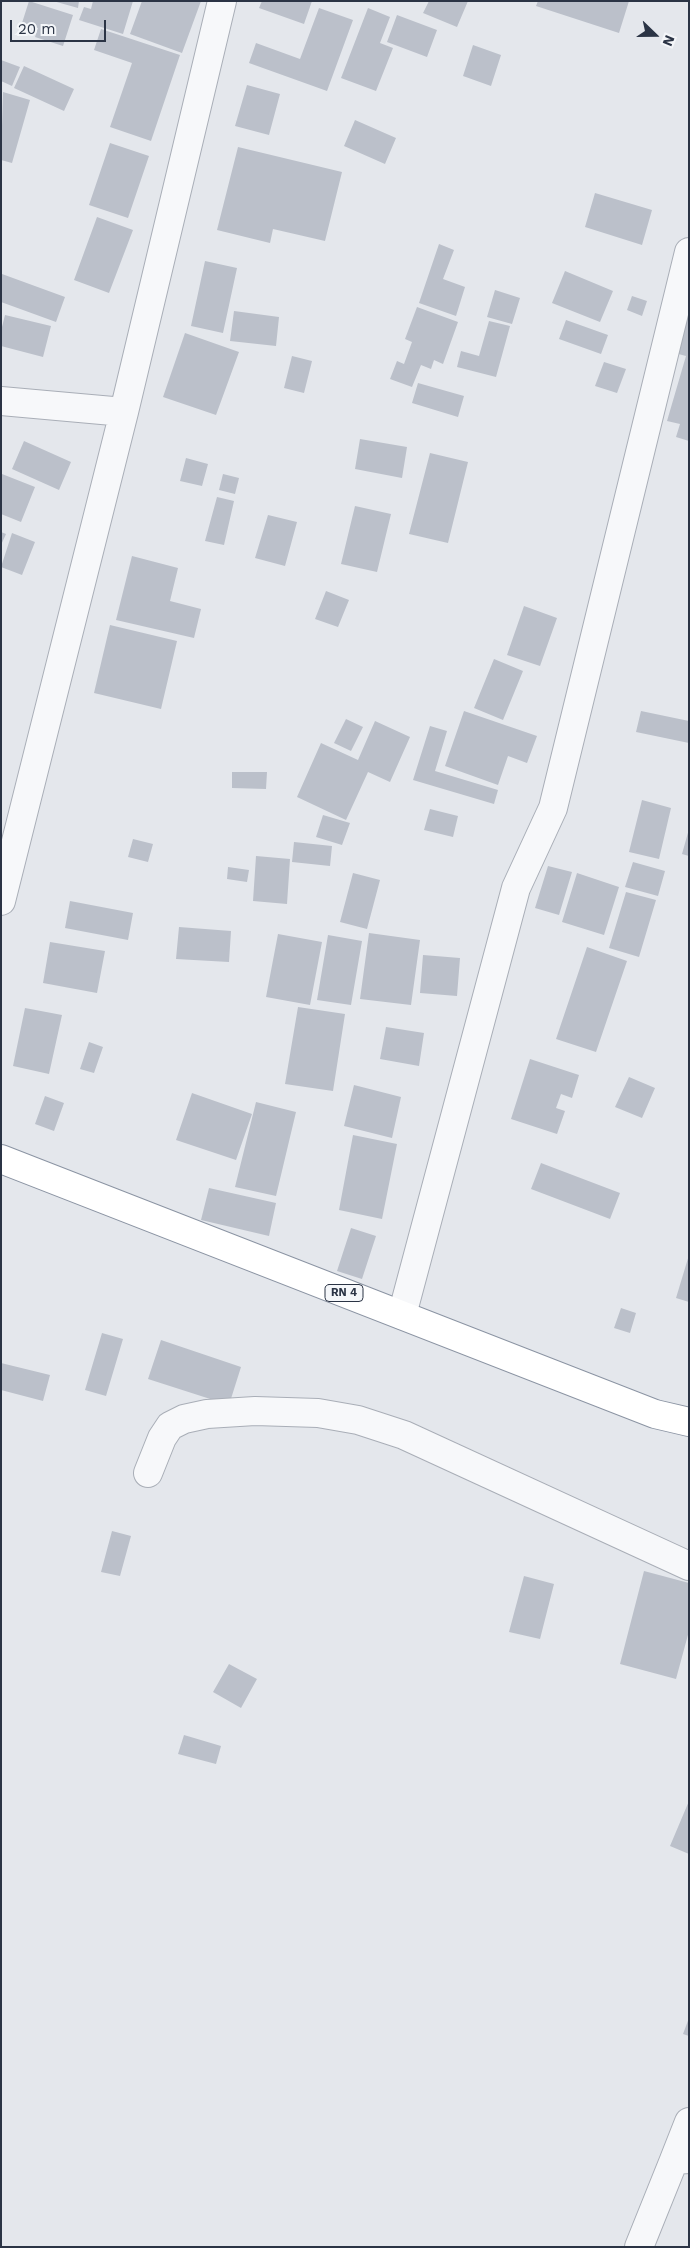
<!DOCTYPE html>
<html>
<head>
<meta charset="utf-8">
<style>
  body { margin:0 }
  #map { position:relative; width:690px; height:2248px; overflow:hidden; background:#e4e7ec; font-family:"Work Sans",sans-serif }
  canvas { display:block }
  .frame { position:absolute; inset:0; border:2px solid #2b3445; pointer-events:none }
  .north { position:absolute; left:630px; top:10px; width:50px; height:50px; -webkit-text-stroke:4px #f4f6f9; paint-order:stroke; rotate:112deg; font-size:14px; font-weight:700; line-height:20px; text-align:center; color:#2b3445 }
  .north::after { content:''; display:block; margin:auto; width:18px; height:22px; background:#2b3445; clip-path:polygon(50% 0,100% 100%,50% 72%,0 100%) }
  .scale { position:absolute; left:10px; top:20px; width:96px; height:22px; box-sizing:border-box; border:2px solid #2b3445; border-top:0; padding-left:6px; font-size:15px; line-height:18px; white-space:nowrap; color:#2b3445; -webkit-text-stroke:4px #f4f6f9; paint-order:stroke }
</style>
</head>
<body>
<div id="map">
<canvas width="690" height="2248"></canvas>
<div class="frame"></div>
<div class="north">N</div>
<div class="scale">20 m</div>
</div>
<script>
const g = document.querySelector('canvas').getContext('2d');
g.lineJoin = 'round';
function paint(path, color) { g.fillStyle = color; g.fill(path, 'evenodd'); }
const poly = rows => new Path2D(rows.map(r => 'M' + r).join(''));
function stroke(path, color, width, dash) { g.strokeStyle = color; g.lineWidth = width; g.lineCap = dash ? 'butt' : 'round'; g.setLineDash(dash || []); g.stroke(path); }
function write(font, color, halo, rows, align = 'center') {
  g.font = font + ' "Work Sans",sans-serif'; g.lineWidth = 5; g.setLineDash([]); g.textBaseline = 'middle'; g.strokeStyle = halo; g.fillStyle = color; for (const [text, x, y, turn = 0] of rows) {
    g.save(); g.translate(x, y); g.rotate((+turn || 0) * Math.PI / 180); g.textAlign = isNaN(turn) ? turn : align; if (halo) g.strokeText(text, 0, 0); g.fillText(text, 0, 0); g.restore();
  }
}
const building = poly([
  [29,1,73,15,63,46,35,37,38,28,22,23],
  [53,1,79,1,78,8],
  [93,1,133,1,123,34,79,20,84,7,91,9],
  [142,1,201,1,182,53,130,34],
  [262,1,312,1,304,24,259,8],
  [429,1,468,1,457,27,423,13],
  [538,1,629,1,619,33,536,6],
  [319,8,353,20,327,91,249,63,256,43,300,59],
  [368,8,390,17,380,43,393,48,376,91,341,78],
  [397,15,437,30,427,57,387,42],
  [101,29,180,55,151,141,110,127,132,63,94,50],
  [473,45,501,55,491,86,463,76],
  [1,60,20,67,12,86,1,81],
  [24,66,74,89,64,111,14,88],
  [247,85,280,94,269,135,235,126],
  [3,92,30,100,12,163,1,160],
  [355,120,396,138,385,164,344,146],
  [110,143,149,156,128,218,89,205],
  [238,147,342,172,325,241,273,229,270,243,217,230],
  [595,193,652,210,642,245,585,227],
  [97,217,133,230,109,293,74,280],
  [439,244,454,250,443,279,465,287,456,316,419,303],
  [205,261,237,268,223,333,191,326],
  [565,271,613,291,600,322,552,303],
  [2,274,65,297,56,322,1,302],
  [495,290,520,298,512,324,487,317],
  [632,296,647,301,642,316,627,310],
  [417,307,458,322,443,364,434,360,431,369,421,365,412,387,390,379,397,361,404,364,412,342,405,339],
  [234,311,279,317,276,346,230,341],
  [5,315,51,326,43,357,1,346,1,331],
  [682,317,689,319,689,441,676,437,680,424,667,421,686,356,671,352],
  [566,320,608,335,601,354,559,339],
  [489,321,510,326,496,377,457,367,461,351,479,356],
  [185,333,239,352,216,415,163,397],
  [292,356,312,361,304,393,284,388],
  [604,362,626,369,617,393,595,386],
  [418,383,464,396,458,417,412,403],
  [360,439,407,447,402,478,355,469],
  [24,441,71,462,59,490,12,469],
  [430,453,468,462,448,543,409,534],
  [186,458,208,464,202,486,180,481],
  [2,474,35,487,21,522,1,514],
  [223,474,239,478,235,494,219,490],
  [217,497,234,501,224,545,205,541],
  [355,506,391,514,377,572,341,564],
  [268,515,297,522,285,566,255,558],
  [1,532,6,534,1,545],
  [12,533,35,542,22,575,1,567],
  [132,556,178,568,170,601,201,609,194,638,116,620],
  [326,591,349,600,338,627,315,619],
  [524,606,557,618,540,666,507,655],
  [110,625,177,641,161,709,94,693],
  [494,659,523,671,503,720,474,708],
  [464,711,537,736,527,763,508,756,498,785,445,766],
  [641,711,689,721,689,743,636,732],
  [346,719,363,727,351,751,334,743],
  [375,721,410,737,390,782,368,772,346,820,297,797,321,743,358,760],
  [430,726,447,731,435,771,498,790,494,804,413,780],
  [232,772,267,772,266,789,232,788],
  [642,800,671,808,659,859,629,852],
  [430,809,458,816,453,837,424,830],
  [323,815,350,823,342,845,316,837],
  [689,829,689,856,682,854],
  [133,839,153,844,148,862,128,857],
  [294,842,332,846,330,866,292,862],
  [256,856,290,859,287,904,253,901],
  [633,862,665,871,658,896,625,887],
  [548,866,572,872,559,915,535,908],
  [228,867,249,870,247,882,227,879],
  [353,873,380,880,367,929,340,922],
  [577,873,619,887,604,935,562,922],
  [626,892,656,900,639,957,609,948],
  [70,901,133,913,128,940,65,928],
  [179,927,231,931,229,962,176,959],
  [369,933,420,940,411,1005,360,999],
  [278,934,322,942,310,1005,266,997],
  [328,935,362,941,351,1005,317,1000],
  [50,942,105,951,97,993,43,983],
  [587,947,627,961,596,1052,556,1039],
  [423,955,460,958,457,996,420,993],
  [298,1007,345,1014,333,1091,285,1084],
  [25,1008,62,1015,49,1074,13,1066],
  [386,1027,424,1033,419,1066,380,1059],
  [89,1042,103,1047,94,1073,80,1069],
  [530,1059,579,1075,572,1098,561,1094,556,1108,565,1111,557,1134,511,1119],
  [629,1077,655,1088,642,1118,615,1107],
  [354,1085,401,1097,392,1138,344,1126],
  [192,1093,252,1114,236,1160,176,1140],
  [45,1096,64,1103,54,1131,35,1124],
  [256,1102,296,1112,276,1196,235,1187],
  [353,1135,397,1144,382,1219,339,1210],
  [541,1163,620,1193,610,1219,531,1189],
  [209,1188,276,1203,269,1236,201,1220],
  [351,1228,376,1236,362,1279,337,1271],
  [689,1255,689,1302,676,1298],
  [621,1308,636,1313,630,1333,614,1328],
  [102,1333,123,1339,106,1396,85,1390],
  [161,1340,241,1367,229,1405,148,1379],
  [1,1363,50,1375,43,1401,1,1390],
  [112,1531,131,1536,120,1576,101,1572],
  [644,1571,689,1583,689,1631,676,1679,620,1664],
  [524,1576,554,1584,540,1639,509,1632],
  [229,1664,257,1679,241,1708,213,1692],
  [184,1735,221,1746,216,1764,178,1754],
  [689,1801,689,1854,670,1846],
  [689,2018,689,2036,683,2034]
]);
const minor = poly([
  [1,401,124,412],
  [1,901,124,412,222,1],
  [402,1315,516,888,553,808,689,252],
  [148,1473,162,1438,170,1426,184,1419,207,1414,255,1411,318,1413,358,1420,404,1435,689,1566],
  [674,2160,689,2122],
  [639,2247,674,2160,689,2159]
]);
const highway = poly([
  [1,1159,655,1414,689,1422]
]);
const shields = [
  [344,1293,38]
];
const shieldNames = [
  ["RN 4",344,1293]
];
paint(building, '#bbc0ca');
stroke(minor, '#a9aeb7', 30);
stroke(highway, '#8b94a3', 30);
stroke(minor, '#f7f8fa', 28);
stroke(highway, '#fff', 28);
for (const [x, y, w] of shields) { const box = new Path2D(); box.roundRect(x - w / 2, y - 8.5, w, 17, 4); g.fillStyle = '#f4f6f9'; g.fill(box); stroke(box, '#2b3445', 1); }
write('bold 11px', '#2b3445', null, shieldNames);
</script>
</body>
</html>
